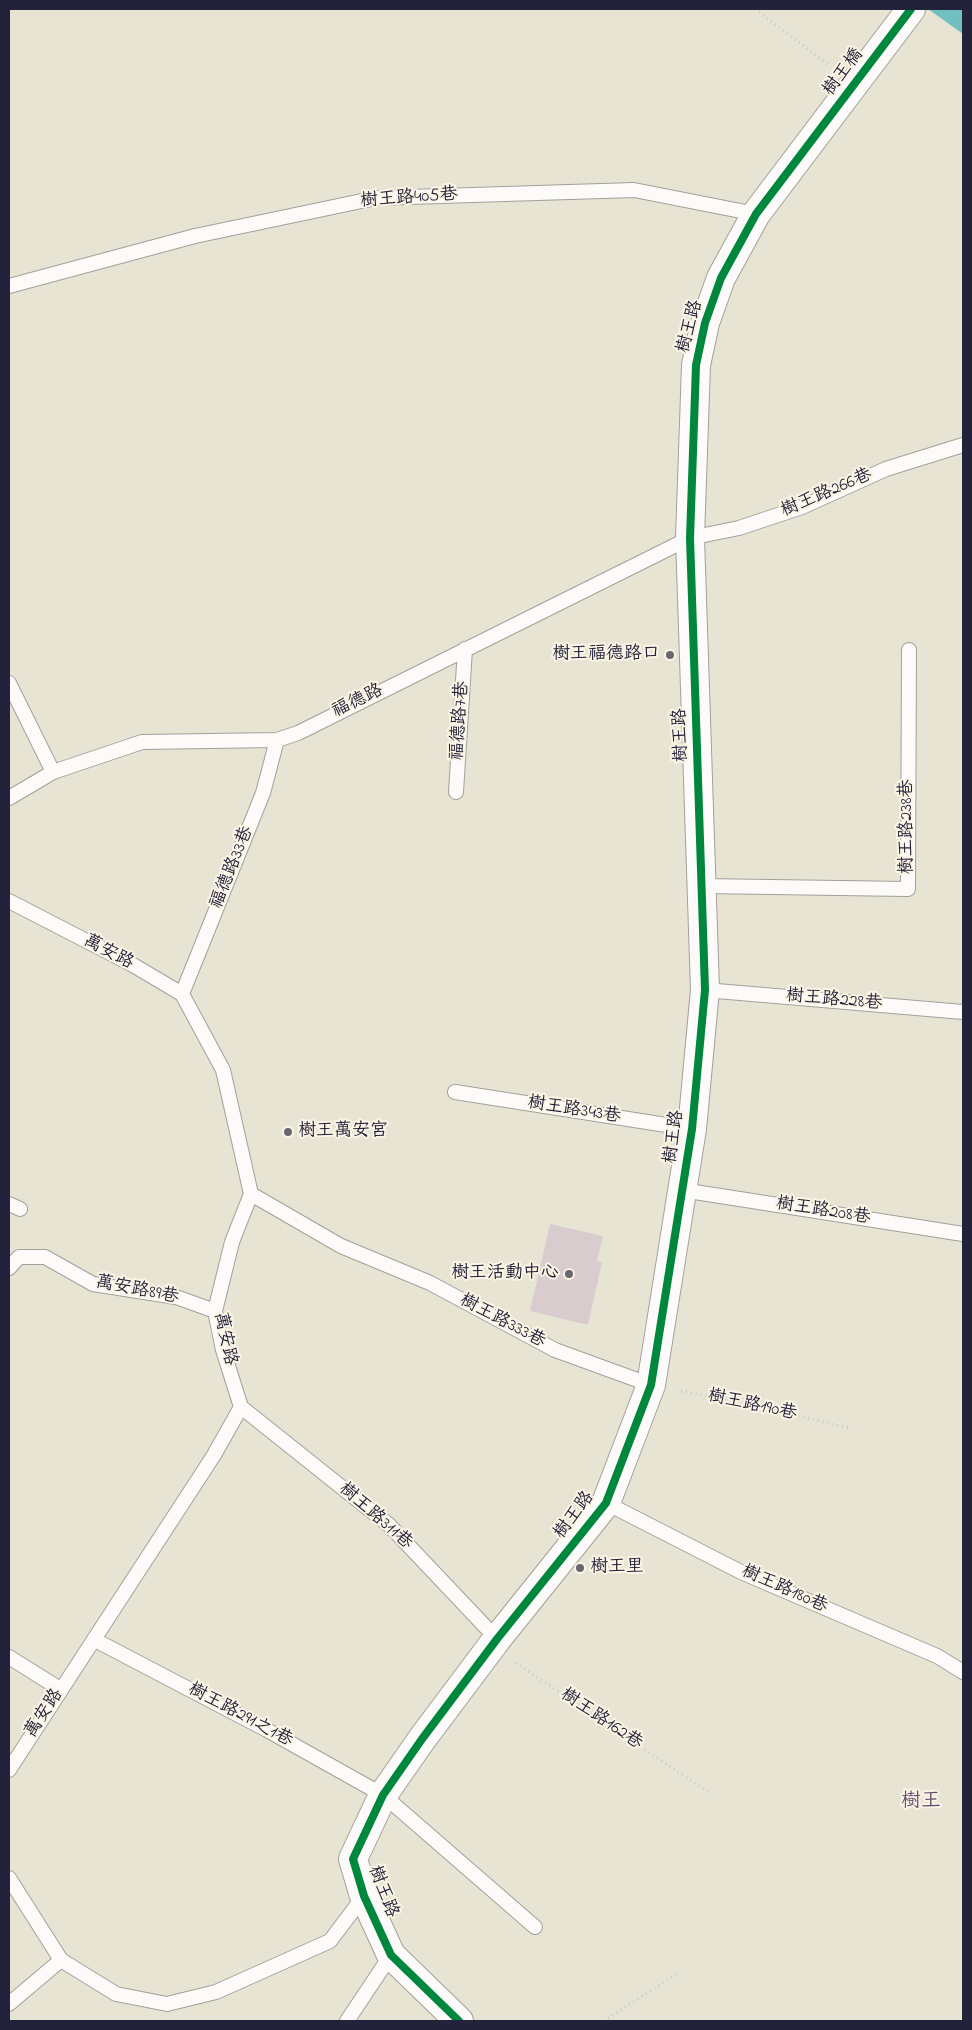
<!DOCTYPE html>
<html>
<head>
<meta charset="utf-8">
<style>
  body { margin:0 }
  #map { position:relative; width:972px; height:2030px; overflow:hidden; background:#e8e4d4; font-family:"Indie Flower",sans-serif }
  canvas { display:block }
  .frame { position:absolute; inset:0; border:10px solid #22223b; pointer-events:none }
</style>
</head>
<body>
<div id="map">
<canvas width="972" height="2030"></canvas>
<div class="frame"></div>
</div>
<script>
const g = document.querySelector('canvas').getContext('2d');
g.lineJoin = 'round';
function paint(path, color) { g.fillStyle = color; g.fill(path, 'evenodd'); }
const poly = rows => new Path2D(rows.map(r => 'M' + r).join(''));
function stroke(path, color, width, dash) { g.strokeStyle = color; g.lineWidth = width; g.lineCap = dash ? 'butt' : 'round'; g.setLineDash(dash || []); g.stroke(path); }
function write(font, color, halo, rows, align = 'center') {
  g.font = font + ' "Indie Flower","LXGW WenKai TC",sans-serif'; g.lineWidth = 4; g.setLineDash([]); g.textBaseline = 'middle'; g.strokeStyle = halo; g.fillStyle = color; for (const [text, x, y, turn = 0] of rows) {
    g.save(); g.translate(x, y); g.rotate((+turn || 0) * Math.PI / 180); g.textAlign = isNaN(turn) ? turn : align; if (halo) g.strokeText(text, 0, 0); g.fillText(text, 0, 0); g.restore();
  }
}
const water = poly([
  [928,9,963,9,963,34]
]);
const building = poly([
  [550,1224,603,1236,597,1261,602,1262,588,1325,530,1311]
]);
const path = poly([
  [755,9,830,66],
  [681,1391,763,1407,852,1429],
  [516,1663,711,1794],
  [604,2021,678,1973]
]);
const service = poly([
  [9,286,195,236,376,198,634,190,756,214],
  [9,683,53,772],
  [456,792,465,649],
  [9,798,53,772,142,742,277,740,298,733,690,538,739,528,802,507,886,469,963,445],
  [702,886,908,889,909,650],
  [9,901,133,965,182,994,223,1070,251,1194,232,1242,215,1311,223,1350,241,1407,214,1455,9,1770],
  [705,990,963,1012],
  [182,994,263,793,277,740],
  [455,1092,692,1129],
  [682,1190,963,1234],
  [251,1194,341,1246,430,1283,555,1350,651,1385],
  [9,1204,20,1209],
  [9,1268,19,1257,45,1257,93,1284,176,1297,215,1311],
  [241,1407,389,1525,497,1639],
  [606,1503,741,1572,937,1656,963,1672],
  [95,1640,267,1730,383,1795,535,1927],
  [9,1657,60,1689],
  [9,1878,61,1960,116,1994,167,2004,216,1992,330,1941,364,1896],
  [9,2004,61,1960],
  [347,2021,391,1955]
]);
const tertiary = poly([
  [459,2021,391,1955,364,1896,353,1859,383,1795,422,1739,497,1639,606,1503,651,1385,692,1129,705,990,690,538,696,365,705,323,721,278,756,214,911,9]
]);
const cycleway = poly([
  [459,2021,391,1955,364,1896,353,1859,383,1795,422,1739,497,1639,606,1503,651,1385,692,1129,705,990,690,538,696,365,705,323,721,278,756,214,911,9]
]);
const markers = [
  [670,655,5,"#676671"],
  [288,1132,5,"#676671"],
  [569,1274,5,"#676671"],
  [580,1568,5,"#676671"]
];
const streetNames = [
  ["樹王橋",844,73,-53],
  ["樹王路405巷",409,199,-4],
  ["樹王路",691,327,-75],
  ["樹王路266巷",827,494,-23],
  ["福德路",358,702,-26],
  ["福德路7巷",461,721,-86],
  ["樹王路",682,735,-92],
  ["樹王路238巷",908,827,-90],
  ["福德路33巷",233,868,-68],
  ["萬安路",108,953,28],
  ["樹王路228巷",834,1001,5],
  ["樹王路343巷",574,1111,9],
  ["樹王路",675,1137,-82],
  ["樹王路208巷",823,1212,9],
  ["萬安路89巷",137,1291,11],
  ["樹王路333巷",502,1322,28],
  ["萬安路",224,1339,78],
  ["樹王路190巷",752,1406,12],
  ["樹王路",575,1516,-53],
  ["樹王路311巷",375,1517,41],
  ["樹王路180巷",784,1590,24],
  ["萬安路",45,1714,-57],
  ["樹王路291之1巷",240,1716,28],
  ["樹王路162巷",601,1720,34],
  ["樹王路",382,1892,69]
];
const poiNames = [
  ["樹王福德路口",660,655],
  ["樹王萬安宮",298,1132,"left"],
  ["樹王活動中心",559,1274],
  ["樹王里",590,1568,"left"]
];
const quarterNames = [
  ["樹王",921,1803]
];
paint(water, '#72bfc2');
paint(building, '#d9cccf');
stroke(service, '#a3a09b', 16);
stroke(tertiary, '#a3a09b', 30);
stroke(path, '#c9c8c6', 3, [1, 4]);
stroke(service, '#fcfbf9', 14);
stroke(tertiary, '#fcfbf9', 28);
stroke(cycleway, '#00873e', 8);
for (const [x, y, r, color] of markers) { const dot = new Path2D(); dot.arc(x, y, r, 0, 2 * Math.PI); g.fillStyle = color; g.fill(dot); stroke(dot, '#fcf5e5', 2); }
write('18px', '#22223b', '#fcf5e5', streetNames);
write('18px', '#22223b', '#fcf5e5', poiNames, 'right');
write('20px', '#645072', '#fcf5e5', quarterNames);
</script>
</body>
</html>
